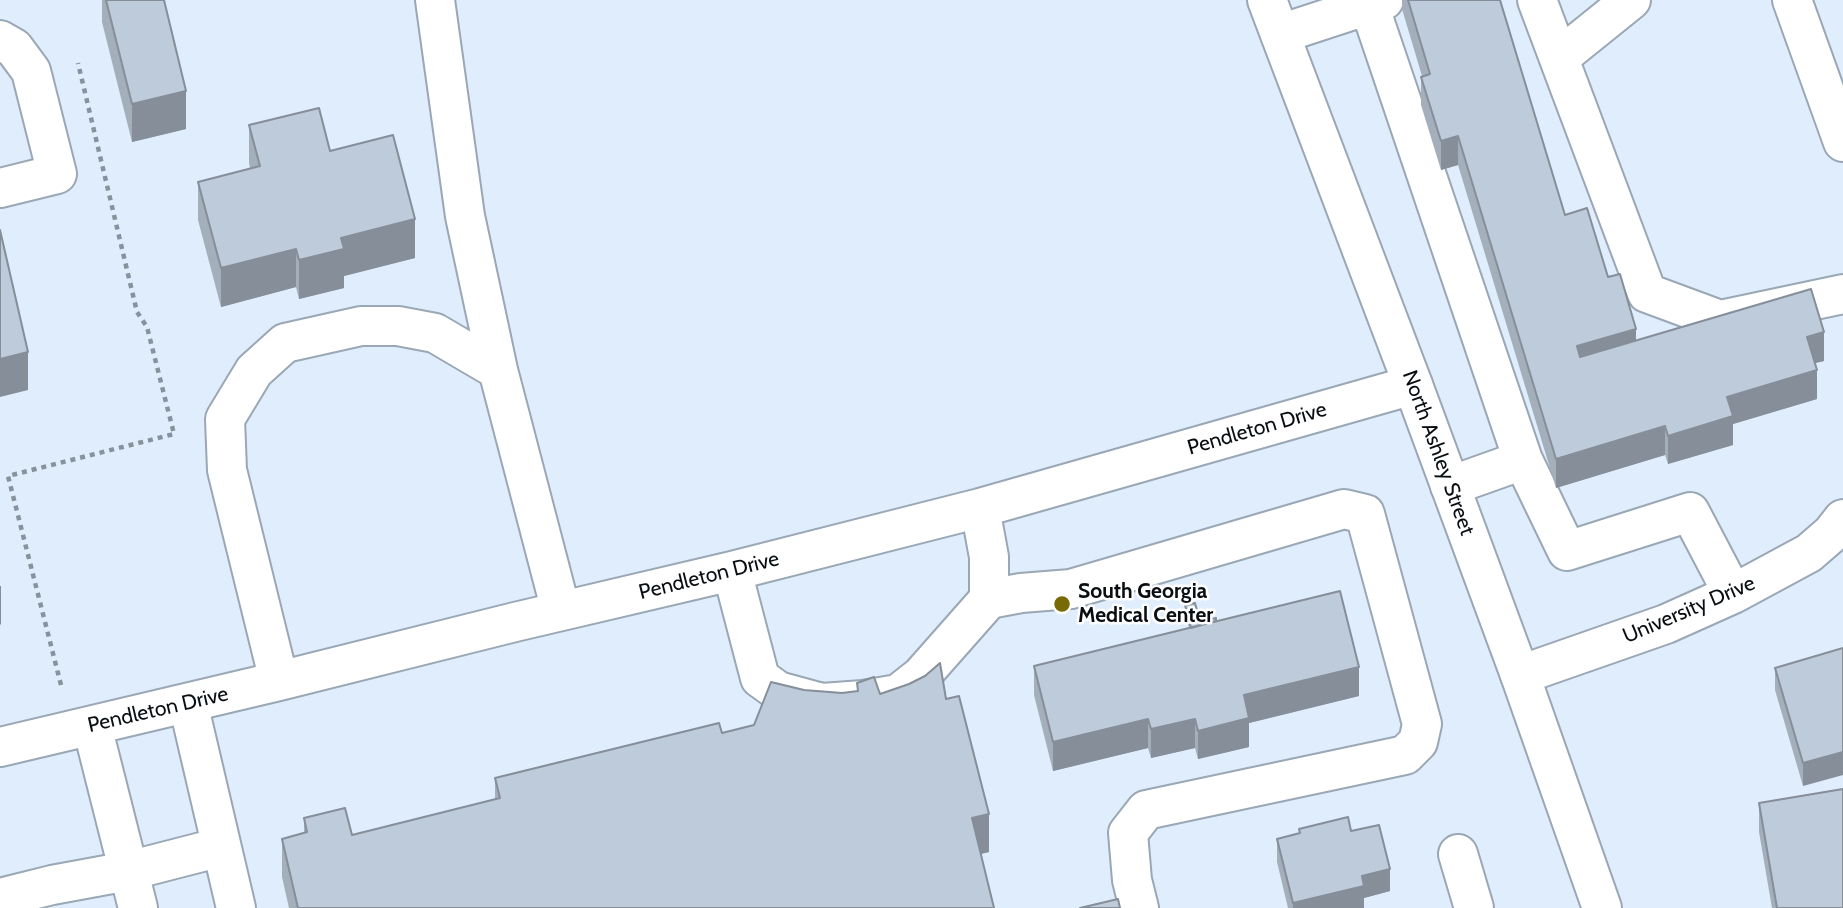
<!DOCTYPE html>
<html>
<head>
<meta charset="utf-8">
<style>
  body { margin:0 }
  canvas { display:block; background:#dfedfc }
</style>
</head>
<body>
<canvas width="1843" height="908"></canvas>
<script>
const g = document.querySelector('canvas').getContext('2d');
g.lineJoin = 'round';
const poly = rows => new Path2D(rows.map(r => 'M' + r).join(''));
function stroke(path, color, width, dash) { g.strokeStyle = color; g.lineWidth = width; g.lineCap = dash ? 'butt' : 'round'; g.setLineDash(dash || []); g.stroke(path); }
function paint(path, color) { g.fillStyle = color; g.fill(path, 'evenodd'); }
function write(font, color, halo, rows, align = 'center') {
  g.font = font + ' Cabin,sans-serif'; g.lineWidth = 5; g.setLineDash([]); g.textBaseline = 'middle'; g.strokeStyle = halo; g.fillStyle = color; for (const [text, x, y, turn = 0] of rows) {
    g.save(); g.translate(x, y); g.rotate((+turn || 0) * Math.PI / 180); g.textAlign = isNaN(turn) ? turn : align; if (halo) g.strokeText(text, 0, 0); g.fillText(text, 0, 0); g.restore();
  }
}
const path = poly([
  [61,685,8,476,174,434,147,327,137,312,78,63]
]);
const minor = poly([
  [435,0,465,216,498,370,561,611],
  [1537,0,1647,293,1720,320,1843,294],
  [1792,0,1843,142],
  [1369,5,1523,460,1450,486],
  [1280,34,1384,0],
  [0,40,14,48,31,71,57,174,0,188],
  [1559,58,1631,0],
  [1523,460,1567,551,1690,512,1733,594],
  [732,571,760,678,778,691,822,703,863,700,898,694,921,676,989,599,989,557,980,508],
  [989,599,1021,593,1071,589,1344,509,1365,514,1422,724,1418,742,1405,755,1146,810,1128,833,1132,880,1139,908],
  [1520,675,1666,624,1733,594,1809,553,1832,533,1843,519],
  [279,681,227,470,225,419,254,371,285,343,361,326,398,326,435,333,498,370],
  [188,703,236,908],
  [92,726,138,908],
  [0,747,279,681,515,622,732,571,980,508,1413,385],
  [1458,854,1474,908],
  [0,898,52,885,128,871,221,847]
]);
const major = poly([
  [1267,0,1413,385,1520,675,1602,908]
]);
const wall = poly([
  [102,0,164,0,186,129,132,142,102,22],
  [1402,0,1500,0,1565,215,1608,277,1636,341,1824,361,1815,363,1817,399,1733,424,1733,445,1668,464,1665,455,1556,488,1458,165,1441,170,1421,105,1421,77,1422,76,1402,9],
  [249,125,330,151,415,258,344,276,344,288,299,299,296,287,221,307,198,220,198,182,250,168,249,163],
  [1185,605,1200,622,1216,621,1359,696,1249,723,1249,747,1198,759,1195,748,1151,758,1148,748,1053,771,1034,695,1034,666,1189,628,1185,613],
  [1843,648,1803,786,1775,690,1775,668],
  [804,690,946,699,989,852,981,854,994,908,289,908,282,877,282,839,304,833,304,818,352,835,495,799,495,778,722,733,754,725],
  [1759,803,1843,908,1772,908,1759,832],
  [1299,829,1351,831,1390,891,1364,898,1364,908,1288,908,1277,862,1277,839,1299,834]
]);
const shadedWall = poly([
  [186,91,186,129,132,142,132,104],
  [1458,136,1458,165,1441,170,1441,141],
  [415,219,415,258,344,276,344,288,299,299,299,260,341,238],
  [296,249,296,287,221,307,221,268],
  [1636,329,1636,357,1577,375,1577,346],
  [1824,332,1824,361,1807,365,1807,337],
  [28,352,28,390,0,397,0,359],
  [1817,370,1817,399,1733,424,1733,445,1668,464,1668,436,1727,397],
  [1665,426,1665,455,1556,488,1556,459],
  [0,586,1,586,1,624,0,625],
  [1359,667,1359,696,1249,723,1249,747,1198,759,1198,731,1244,695],
  [1148,719,1148,748,1053,771,1053,742],
  [1195,719,1195,748,1151,758,1151,729],
  [1843,752,1843,775,1803,786,1803,763],
  [989,814,989,852,972,856,972,818],
  [1390,869,1390,891,1364,898,1364,908,1293,908,1293,903,1362,876]
]);
const building = poly([
  [106,0,164,0,186,91,132,104,106,0],
  [1408,0,1500,0,1565,215,1587,208,1608,277,1620,274,1636,329,1577,346,1580,357,1811,289,1824,332,1807,337,1817,370,1727,397,1733,416,1668,436,1665,426,1556,459,1458,136,1441,141,1421,77,1430,74,1408,0],
  [319,108,330,151,393,135,415,219,341,238,344,249,299,260,296,249,221,268,198,182,260,166,249,125,319,108],
  [0,230,28,352,0,359,0,230],
  [1340,591,1359,667,1244,695,1249,718,1198,731,1195,719,1151,729,1148,719,1053,742,1034,666,1340,591],
  [1195,603,1200,622,1216,618,1216,621,1191,628,1185,605,1195,603],
  [1843,648,1843,752,1803,763,1775,668,1843,648],
  [940,663,946,699,959,696,989,814,972,818,994,908,298,908,282,839,307,832,304,818,345,808,352,835,500,798,495,778,719,723,722,733,754,725,771,682,804,690,842,693,858,691,857,683,874,677,880,694,909,684,925,676,940,663],
  [1843,789,1843,908,1777,908,1759,803,1843,789],
  [1348,817,1351,831,1379,825,1390,869,1362,876,1364,886,1293,903,1277,839,1300,833,1299,829,1348,817],
  [1118,899,1120,908,1080,908,1118,899]
]);
const markers = [
  [1062,604,9,"#786b05"]
];
const streetNames = [
  ["Pendleton Drive",1257,429,-16],
  ["North Ashley Street",1438,453,70],
  ["Pendleton Drive",709,576,-14],
  ["University Drive",1689,610,-23],
  ["Pendleton Drive",158,710,-13]
];
const poiNames = [
  ["South Georgia",1078,592],
  ["Medical Center",1078,616]
];
stroke(minor, '#9aa7b5', 42);
stroke(major, '#9aa7b5', 42);
stroke(path, '#88929d', 4.5, [5, 5]);
stroke(minor, '#fff', 38);
stroke(major, '#fff', 38);
paint(wall, '#a3afbb');
paint(shadedWall, '#858e99');
paint(building, '#becbda');
stroke(building, '#858e99', 2);
for (const [x, y, r, color] of markers) { const dot = new Path2D(); dot.arc(x, y, r, 0, 2 * Math.PI); g.fillStyle = color; g.fill(dot); stroke(dot, '#fff', 2.5); }
write('21px', '#090e13', '#fff', streetNames);
write('bold 21px', '#090e13', '#fff', poiNames, 'left');
</script>
</body>
</html>
